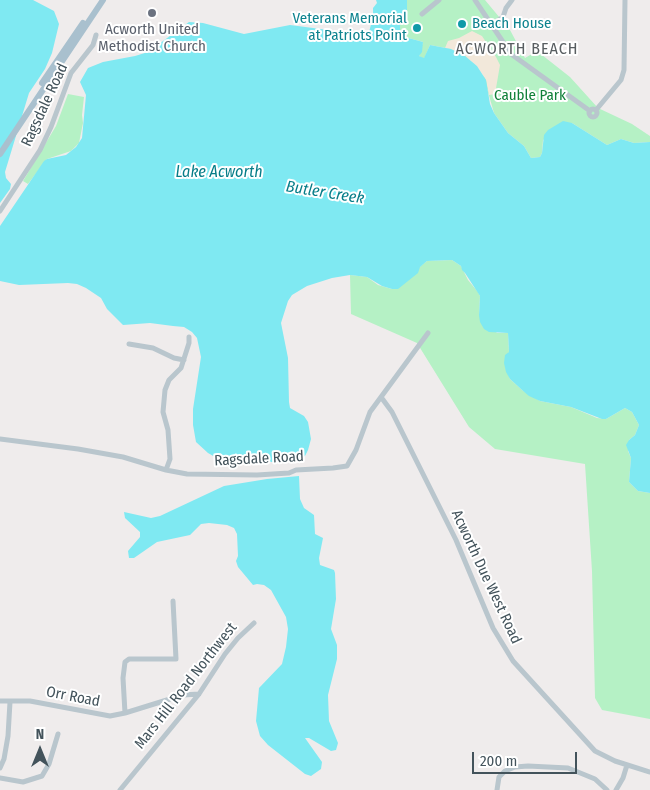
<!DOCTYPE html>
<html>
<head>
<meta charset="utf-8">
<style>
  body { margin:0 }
  #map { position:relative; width:650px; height:790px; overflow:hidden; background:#efecec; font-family:"Fira Sans Condensed",sans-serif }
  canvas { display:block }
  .north { position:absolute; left:15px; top:725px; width:50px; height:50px; -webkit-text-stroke:4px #fff; paint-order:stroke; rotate:0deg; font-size:14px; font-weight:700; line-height:20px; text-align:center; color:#43535b }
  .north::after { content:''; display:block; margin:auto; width:18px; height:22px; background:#43535b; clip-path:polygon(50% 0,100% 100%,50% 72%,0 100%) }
  .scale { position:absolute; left:472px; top:752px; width:105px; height:22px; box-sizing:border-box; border:2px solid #43535b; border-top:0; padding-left:6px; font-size:15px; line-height:18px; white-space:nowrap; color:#43535b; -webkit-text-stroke:4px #fff; paint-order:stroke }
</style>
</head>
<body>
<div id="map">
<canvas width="650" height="790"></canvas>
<div class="north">N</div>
<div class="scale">200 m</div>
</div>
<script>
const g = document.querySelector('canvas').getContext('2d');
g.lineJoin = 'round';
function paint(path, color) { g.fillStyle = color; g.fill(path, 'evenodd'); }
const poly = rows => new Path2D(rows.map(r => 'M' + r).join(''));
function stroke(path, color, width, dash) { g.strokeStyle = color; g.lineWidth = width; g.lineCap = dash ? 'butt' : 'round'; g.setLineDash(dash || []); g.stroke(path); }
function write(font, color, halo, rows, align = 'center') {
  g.font = font + ' "Fira Sans Condensed",sans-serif'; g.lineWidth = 4; g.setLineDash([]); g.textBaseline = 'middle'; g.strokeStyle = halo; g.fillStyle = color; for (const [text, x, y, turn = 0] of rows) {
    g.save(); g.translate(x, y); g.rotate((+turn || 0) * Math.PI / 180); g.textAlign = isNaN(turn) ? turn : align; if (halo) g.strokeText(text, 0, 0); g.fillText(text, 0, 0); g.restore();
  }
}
const green = poly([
  [407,0,485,0,510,30,525,58,537,51,570,77,598,108,632,124,650,136,650,142,634,143,621,139,607,145,572,123,543,140,542,153,540,157,531,158,524,146,508,133,494,113,482,71,474,62,451,49,430,45,424,59,419,56,423,42,405,37,400,31,400,24,407,14],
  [68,94,84,97,82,115,83,123,79,143,71,151,47,159,28,184,23,181,56,126],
  [452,260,461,266,468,280,478,292,480,296,479,315,497,333,508,333,509,352,505,366,510,379,522,390,540,401,571,407,597,418,606,419,625,408,632,412,639,425,635,435,629,440,628,451,631,458,629,482,638,491,650,493,650,719,602,710,595,698,592,571,585,464,495,449,469,427,417,343,351,314,350,275,367,277,378,285,392,289,427,261]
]);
const sand = poly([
  [472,31,482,36,496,57,500,65,495,94,489,95,486,80,477,66,465,56,451,49,445,48,448,41,459,38]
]);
const water = poly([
  [0,0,33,0,54,11,59,24,52,53,45,69,29,93,5,172,6,178,11,184,10,189,0,203],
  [376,0,407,0,407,14,400,24,400,31,405,37,423,42,422,52,419,56,424,58,430,45,451,49,465,56,477,66,486,80,490,104,494,113,508,133,524,146,531,158,540,157,542,153,544,135,548,130,563,121,572,123,607,145,621,139,634,143,650,142,650,493,638,491,629,482,631,458,626,445,629,440,635,435,639,425,632,412,625,408,606,419,602,419,571,407,540,401,529,396,522,390,510,379,506,372,504,363,505,355,509,352,508,333,489,332,484,329,480,322,479,315,480,296,465,273,462,270,461,266,452,260,427,261,420,267,418,273,398,289,392,289,382,286,367,277,350,275,332,278,307,286,292,295,288,301,281,323,288,358,289,402,290,408,304,416,308,422,311,439,308,450,305,456,293,461,275,462,241,462,215,457,208,453,196,442,193,425,193,409,201,357,197,338,192,332,184,327,173,326,150,323,123,325,107,309,101,298,86,288,77,284,68,283,19,285,0,281,0,226,44,161,47,159,66,155,76,147,82,138,86,95,80,82,88,68,103,62,135,56,148,52,189,22,203,23,244,34,290,25,359,34,369,32,373,17,373,8,377,3],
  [299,476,300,499,304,508,314,515,315,534,323,538,319,558,320,565,334,570,335,573,336,599,331,629,337,645,337,659,328,695,329,721,338,743,336,750,331,751,309,738,305,738,322,762,321,769,311,776,305,774,268,745,260,736,256,721,259,688,282,664,286,647,288,629,286,617,271,590,264,585,257,584,253,585,238,567,236,561,238,556,237,534,234,528,227,525,209,523,201,524,190,535,157,542,134,558,129,558,128,551,140,537,140,532,125,518,124,512,151,518,160,516,224,486,267,479]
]);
const minor = poly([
  [475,0,511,54,590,111],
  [422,14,439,0],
  [491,25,503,17,506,8,512,0],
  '589 113a4 4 0 1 1 8 0a4 4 0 1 1-8 0Z',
  [596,110,621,80,624,70,625,0],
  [0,211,40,150,51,127,71,73,93,45,96,35],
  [129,344,153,348,174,358,184,360],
  [381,397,392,412,456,540,493,628,513,661,595,751,615,761,650,772],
  [0,439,78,449,123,457,166,470,187,474,257,475,289,473,296,470,333,468,347,466,356,450,370,412,428,333],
  [166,470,170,459,168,430,163,412,165,390,169,380,181,368,189,343,189,337],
  [0,701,30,701,110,716,125,713,183,695,199,694],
  [125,713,123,678,125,662,129,659,176,659,173,601],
  [0,768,4,759,8,736,10,702],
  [0,778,23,782,42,776,49,764,58,734],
  [120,790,199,694,225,654,238,638,254,623],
  [497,790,499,777,505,771,515,767,528,766,568,768,595,779,607,790],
  [616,790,623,778,627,765]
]);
const major = poly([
  [42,83,83,23],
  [0,154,103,0]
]);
const markers = [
  [152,13,5,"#6b7280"],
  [462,24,5,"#0f9aa8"],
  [417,28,5,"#0f9aa8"]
];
const cultureNames = [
  ["Veterans Memorial",407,19],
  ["at Patriots Point",407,36],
  ["Beach House",472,24,"left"]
];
const worshipNames = [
  ["Acworth United",152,30],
  ["Methodist Church",152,47]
];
const parkNames = [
  ["Cauble Park",530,96]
];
const streetNames = [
  ["Ragsdale Road",45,105,-65],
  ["Ragsdale Road",259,459,-3],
  ["Acworth Due West Road",486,577,65],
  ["Mars Hill Road Northwest",186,686,-52],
  ["Orr Road",73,697,11]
];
const neighbourhoodNames = [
  ["ACWORTH BEACH",517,50]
];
const waterNames = [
  ["Lake Acworth",219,173],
  ["Butler Creek",325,193,9]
];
paint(green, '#b5f1c5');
paint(sand, '#f2e8da');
paint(water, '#7fe9f2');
stroke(minor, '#b9c6cd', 5);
stroke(major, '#a9c0ce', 6);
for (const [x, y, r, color] of markers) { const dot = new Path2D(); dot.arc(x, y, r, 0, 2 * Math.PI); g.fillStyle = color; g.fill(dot); stroke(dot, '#fff', 2); }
write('15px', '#0d838f', '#fff', cultureNames, 'right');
write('15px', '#5b616d', '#fff', worshipNames);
write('15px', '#108039', '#fff', parkNames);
write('15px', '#43535b', '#fff', streetNames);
g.letterSpacing = '1px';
write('16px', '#585e61', '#fff', neighbourhoodNames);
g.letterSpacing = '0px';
write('italic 16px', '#067d88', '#fff', waterNames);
</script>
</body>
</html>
